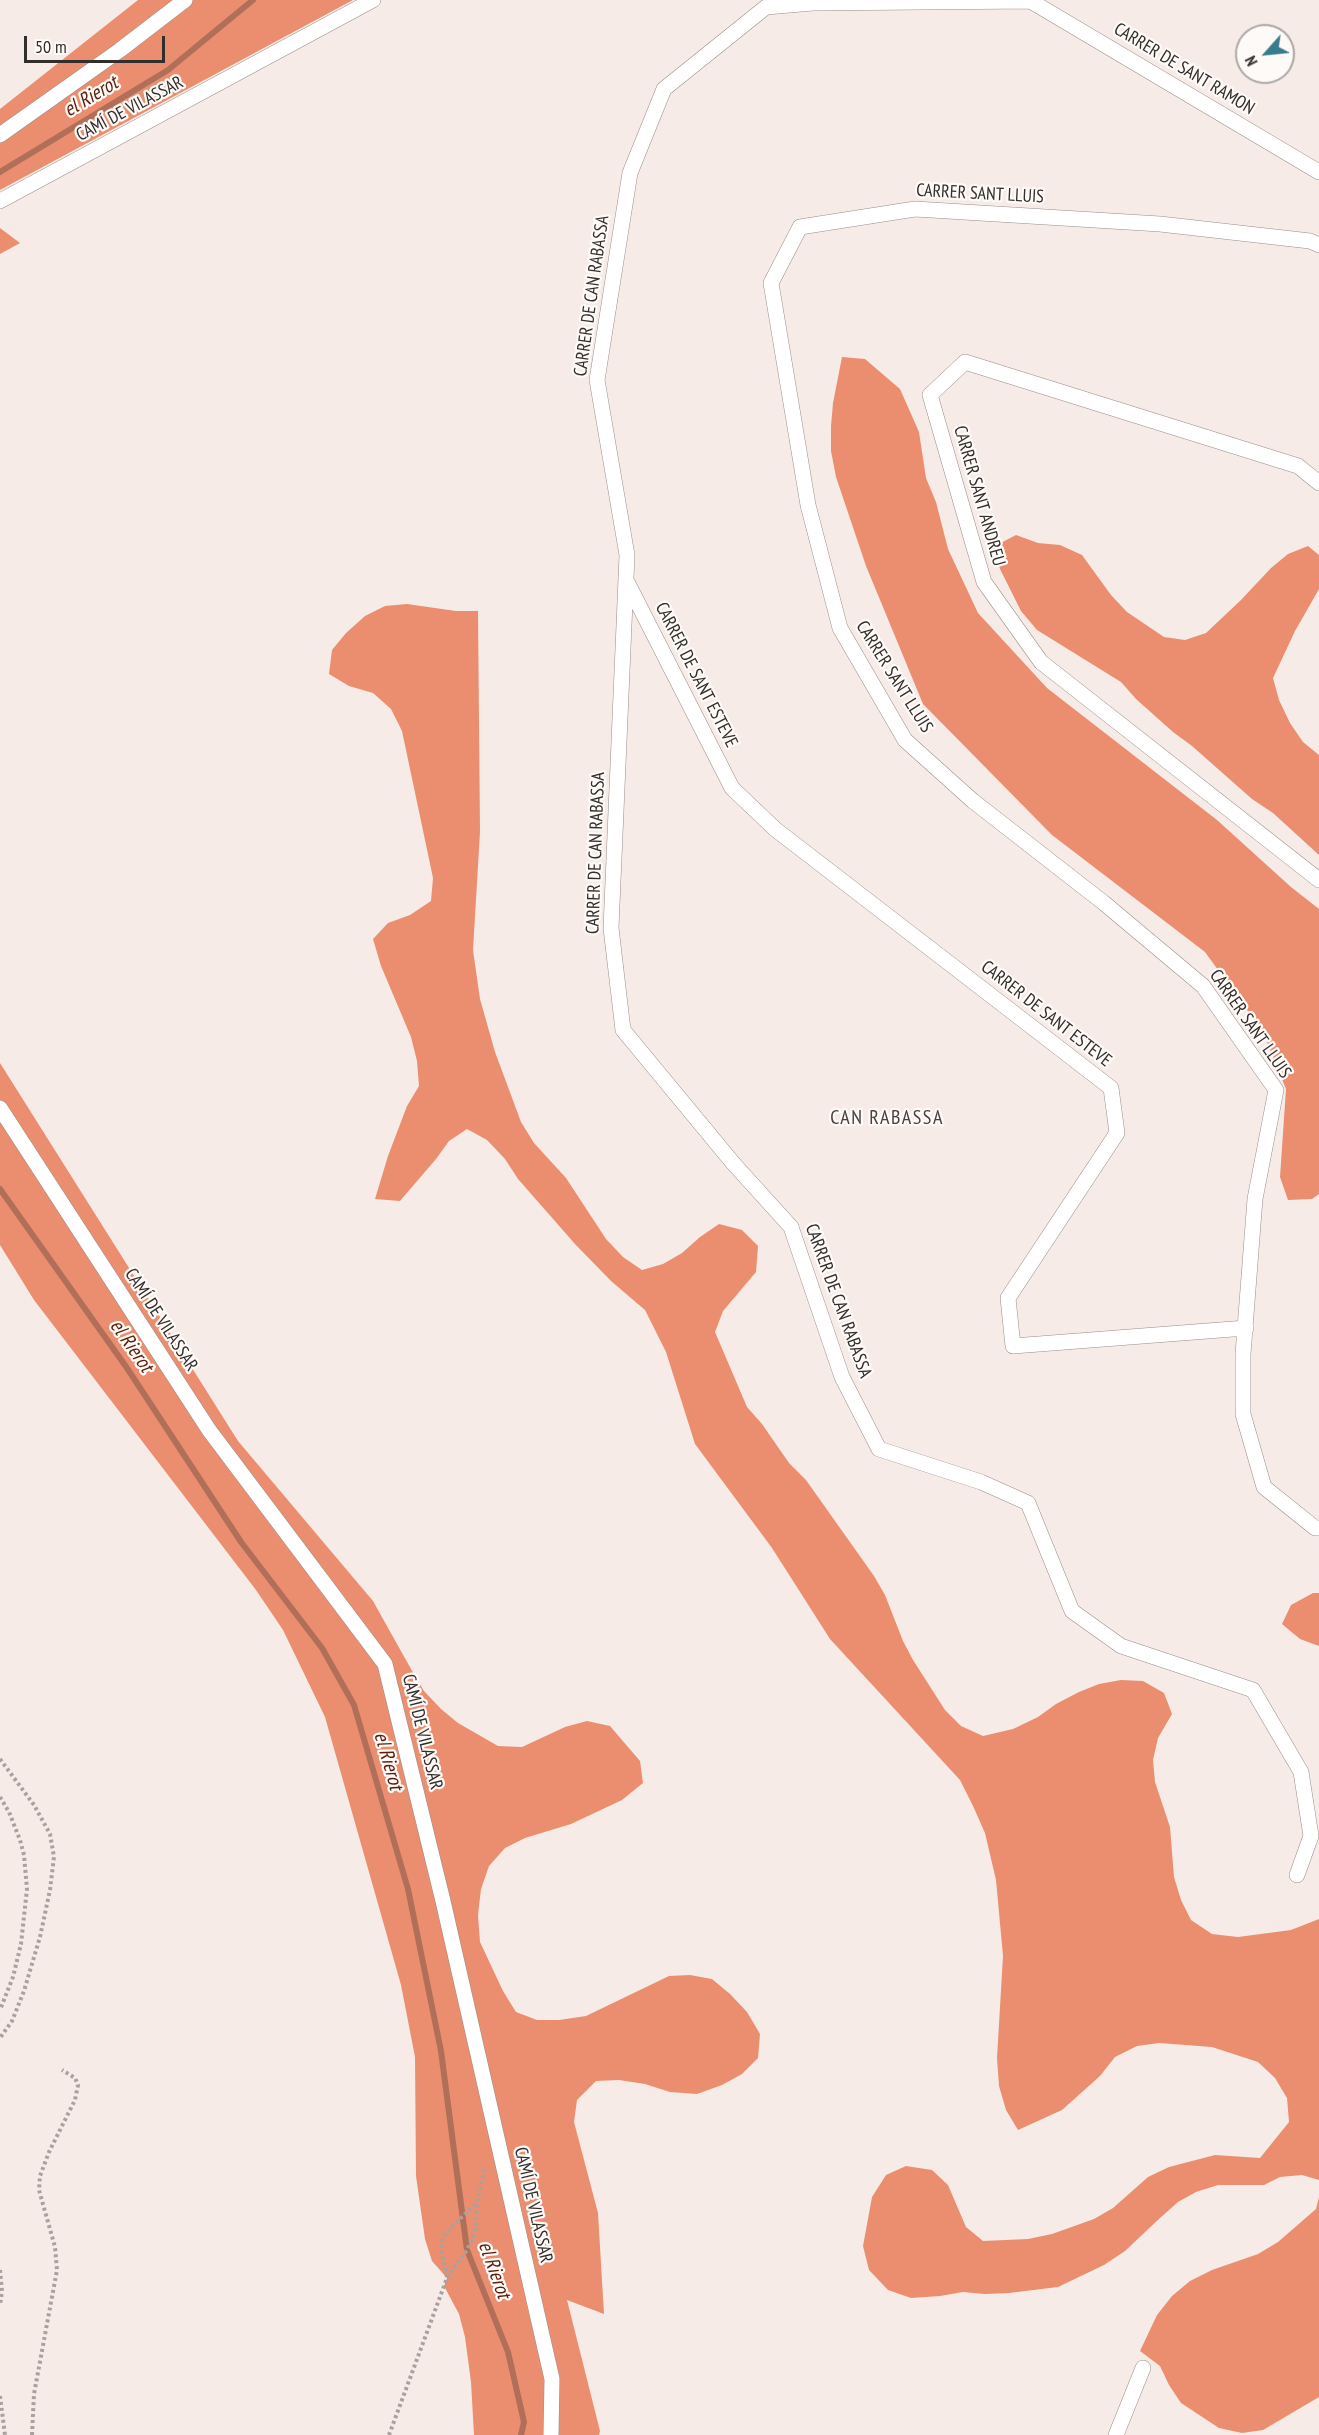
<!DOCTYPE html>
<html>
<head>
<meta charset="utf-8">
<style>
  body { margin:0 }
  #map { position:relative; width:1319px; height:2435px; overflow:hidden; background:#f6ebe7; font-family:"PT Sans Narrow",sans-serif }
  canvas { display:block }
  .north { position:absolute; left:1235px; top:24px; width:60px; height:60px; box-sizing:border-box; background:#fefaf8; border:2px solid #aca8a6; border-radius:50%; rotate:243deg; font-size:16px; font-weight:700; line-height:24px; text-align:center; color:#322e2c }
  .north::after { content:''; display:block; margin:auto; width:21px; height:27px; background:#397d8c; clip-path:polygon(50% 0,100% 100%,50% 72%,0 100%) }
  .scale { position:absolute; left:24px; top:36px; width:141px; height:27px; box-sizing:border-box; border:3px solid #322e2c; border-top:0; padding-left:8px; font-size:18px; line-height:21px; white-space:nowrap; color:#322e2c; -webkit-text-stroke:4px #fefaf8; paint-order:stroke }
</style>
</head>
<body>
<div id="map">
<canvas width="1319" height="2435"></canvas>
<div class="north">N</div>
<div class="scale">50 m</div>
</div>
<script>
const g = document.querySelector('canvas').getContext('2d');
g.lineJoin = 'round';
function paint(path, color) { g.fillStyle = color; g.fill(path, 'evenodd'); }
const poly = rows => new Path2D(rows.map(r => 'M' + r).join(''));
function stroke(path, color, width, dash) { g.strokeStyle = color; g.lineWidth = width; g.lineCap = dash ? 'butt' : 'round'; g.setLineDash(dash || []); g.stroke(path); }
function write(font, color, halo, rows, align = 'center') {
  g.font = font + ' "PT Sans Narrow",sans-serif'; g.lineWidth = 4.5; g.setLineDash([]); g.textBaseline = 'middle'; g.strokeStyle = halo; g.fillStyle = color; for (const [text, x, y, turn = 0] of rows) {
    g.save(); g.translate(x, y); g.rotate((+turn || 0) * Math.PI / 180); g.textAlign = isNaN(turn) ? turn : align; if (halo) g.strokeText(text, 0, 0); g.fillText(text, 0, 0); g.restore();
  }
}
const forest = poly([
  [138,0,353,0,0,190,0,109],
  [0,228,20,243,0,254],
  [842,357,865,359,900,389,919,432,926,478,936,502,948,549,978,613,1047,688,1217,820,1291,887,1319,909,1319,1194,1312,1199,1288,1200,1280,1177,1286,1089,1263,1032,1205,952,1052,835,923,704,866,566,836,477,831,451,831,426,833,403],
  [1016,535,1038,543,1060,545,1082,555,1111,595,1127,612,1164,637,1185,640,1206,633,1241,600,1271,568,1288,554,1308,546,1319,555,1319,589,1295,631,1273,678,1279,700,1290,723,1303,742,1319,755,1319,855,1273,813,1252,799,1192,746,1173,732,1136,699,1121,682,1037,630,1021,611,1000,569,993,547],
  [407,604,456,611,478,611,480,832,473,950,480,999,495,1052,521,1122,534,1143,566,1178,606,1239,623,1257,642,1270,663,1264,682,1253,700,1237,719,1224,742,1230,758,1246,756,1272,723,1311,715,1332,747,1407,762,1424,789,1463,806,1480,874,1576,885,1595,903,1641,913,1660,945,1710,961,1726,983,1736,1013,1729,1038,1717,1056,1704,1079,1692,1099,1684,1121,1680,1143,1681,1164,1693,1172,1714,1158,1738,1153,1760,1155,1782,1170,1827,1174,1877,1181,1900,1191,1920,1212,1934,1238,1937,1291,1930,1319,1919,1319,2180,1302,2175,1280,2177,1264,2185,1218,2185,1196,2192,1178,2202,1160,2218,1125,2251,1104,2265,1058,2287,1009,2293,985,2294,963,2292,940,2296,911,2298,888,2290,869,2270,863,2246,872,2197,886,2175,906,2166,932,2170,948,2185,966,2227,983,2241,1028,2239,1052,2234,1094,2219,1113,2208,1148,2177,1169,2167,1215,2155,1260,2158,1289,2122,1287,2098,1275,2078,1258,2062,1212,2047,1159,2043,1137,2046,1115,2057,1100,2076,1062,2110,1018,2130,1006,2110,999,2086,997,2058,1003,1956,996,1880,985,1833,973,1806,960,1780,830,1639,772,1548,695,1444,666,1352,645,1310,611,1281,575,1244,518,1179,505,1159,487,1140,467,1129,449,1141,436,1159,400,1201,375,1199,388,1156,407,1106,419,1086,417,1061,411,1037,381,966,373,939,388,923,410,915,431,901,433,878,402,731,391,709,373,693,349,686,329,674,332,650,346,633,365,616,385,606],
  [0,1063,238,1441,373,1601,411,1669,424,1691,441,1709,458,1723,498,1746,522,1747,565,1727,587,1721,610,1726,640,1761,643,1783,622,1800,571,1824,525,1838,505,1848,489,1866,481,1889,478,1915,480,1942,503,1991,516,2012,537,2020,559,2020,586,2016,669,1976,690,1975,712,1979,730,1994,747,2012,760,2034,758,2058,742,2074,722,2085,697,2094,670,2092,645,2084,619,2080,596,2081,577,2100,574,2122,598,2213,604,2314,567,2300,600,2431,599,2435,474,2435,471,2382,465,2337,459,2314,444,2286,447,2278,432,2261,425,2239,416,2176,415,2057,401,1985,325,1717,283,1630,256,1590,34,1300,0,1245],
  [1313,1593,1319,1593,1319,1646,1300,1639,1282,1624,1291,1605],
  [1319,2197,1319,2397,1263,2430,1242,2433,1219,2428,1181,2403,1169,2385,1160,2366,1140,2351,1157,2315,1172,2296,1190,2281,1212,2270,1258,2254,1278,2242,1316,2209]
]);
const stream = poly([
  [0,172,168,70,253,0],
  [0,1189,127,1368,241,1542,322,1648,354,1705,408,1889,441,2051,467,2250,508,2352,524,2422,521,2435]
]);
const path = poly([
  [0,1759,34,1805,50,1834,54,1857,50,1890,40,1937,24,1991,12,2021,0,2038],
  [0,1797,9,1812,20,1840,24,1855,27,1889,21,1944,13,1977,0,2010],
  [0,2270,2,2291,0,2305],
  [447,2277,441,2250,443,2237,450,2228,476,2204],
  [0,2396,5,2435],
  [32,2435,34,2394,57,2270,55,2247,39,2190,40,2176,49,2152,75,2100,78,2085,75,2078,62,2070],
  [389,2435,447,2278,467,2250,476,2228,477,2203,485,2167]
]);
const minor = poly([
  [1029,0,1319,172],
  [1031,1,813,3,766,7,664,89,630,173,597,380,627,555,611,928,623,1030,733,1163,791,1227,842,1377,879,1449,981,1482,1028,1503,1072,1611,1121,1646,1253,1690,1301,1772,1311,1836,1297,1875],
  [0,135,120,50,185,0],
  [0,201,373,0],
  [1319,245,1310,241,1160,224,915,209,800,227,771,283,808,505,840,628,905,740,973,801,1104,903,1203,986,1276,1090,1255,1199,1243,1354,1243,1414,1264,1487,1315,1528,1319,1528],
  [1319,483,1298,466,965,362,930,395,984,582,1041,662,1319,880],
  [627,582,732,788,775,829,1111,1088,1117,1133,1008,1298,1013,1346,1246,1328],
  [0,1108,209,1430,385,1664,443,1901,552,2379,551,2435],
  [1116,2435,1143,2368]
]);
const streetNames = [
  ["CARRER DE SANT RAMON",1184,69,31],
  ["CAMÍ DE VILASSAR",130,109,-28],
  ["CARRER SANT LLUIS",980,194,3],
  ["CARRER DE CAN RABASSA",592,296,-82],
  ["CARRER SANT ANDREU",979,496,74],
  ["CARRER DE SANT ESTEVE",696,675,63],
  ["CARRER SANT LLUIS",894,677,58],
  ["CARRER DE CAN RABASSA",596,853,-88],
  ["CARRER DE SANT ESTEVE",1046,1014,38],
  ["CARRER SANT LLUIS",1250,1024,55],
  ["CARRER DE CAN RABASSA",838,1301,70],
  ["CAMÍ DE VILASSAR",161,1320,57],
  ["CAMÍ DE VILASSAR",422,1732,76],
  ["CAMÍ DE VILASSAR",533,2205,77]
];
const waterNames = [
  ["el Rierot",91,97,-31],
  ["el Rierot",131,1346,55],
  ["el Rierot",388,1761,74],
  ["el Rierot",494,2270,70]
];
const neighbourhoodNames = [
  ["CAN RABASSA",887,1118]
];
paint(forest, '#eb8e6f');
stroke(stream, '#b16f59', 6);
stroke(minor, '#988e8a', 16);
stroke(path, '#aaa19e', 4, [3, 3]);
stroke(minor, '#fff', 15);
write('18px', '#322e2c', '#fefaf8', streetNames);
write('italic 20px', '#591f0a', '#fefaf8', waterNames);
g.letterSpacing = '1.5px';
write('20px', '#4b423f', '#fefaf8', neighbourhoodNames);
g.letterSpacing = '0px';
</script>
</body>
</html>
